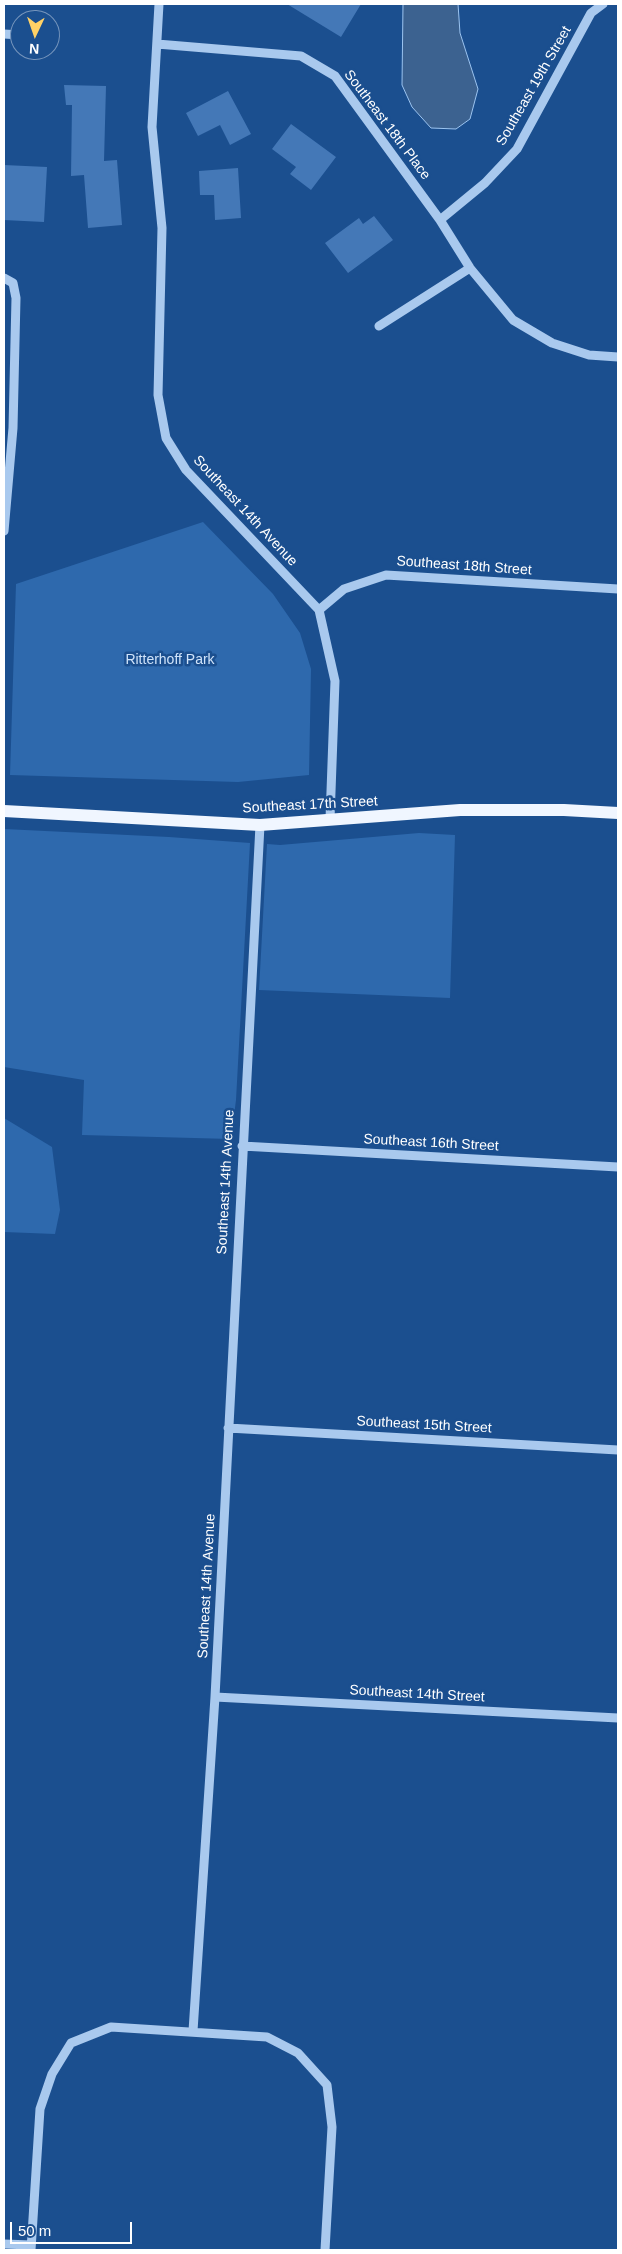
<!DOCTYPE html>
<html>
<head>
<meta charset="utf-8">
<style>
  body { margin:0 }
  #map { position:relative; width:622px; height:2254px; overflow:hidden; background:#1b4f8f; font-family:Helvetica,sans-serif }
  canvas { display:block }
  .frame { position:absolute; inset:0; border:5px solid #fff; pointer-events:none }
  .north { position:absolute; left:10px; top:10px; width:50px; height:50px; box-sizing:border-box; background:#1b4f8f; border:1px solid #7695bc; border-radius:50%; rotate:183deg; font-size:14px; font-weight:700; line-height:20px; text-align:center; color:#fff }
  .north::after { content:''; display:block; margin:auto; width:18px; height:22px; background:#ffd166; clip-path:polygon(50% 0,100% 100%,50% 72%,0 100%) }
  .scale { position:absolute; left:10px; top:2222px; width:122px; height:22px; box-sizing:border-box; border:2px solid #fff; border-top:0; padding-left:6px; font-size:15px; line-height:18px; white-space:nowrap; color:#fff; -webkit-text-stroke:4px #1b4f8f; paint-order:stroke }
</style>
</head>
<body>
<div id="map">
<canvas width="622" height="2254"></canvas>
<div class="frame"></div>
<div class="north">N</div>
<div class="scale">50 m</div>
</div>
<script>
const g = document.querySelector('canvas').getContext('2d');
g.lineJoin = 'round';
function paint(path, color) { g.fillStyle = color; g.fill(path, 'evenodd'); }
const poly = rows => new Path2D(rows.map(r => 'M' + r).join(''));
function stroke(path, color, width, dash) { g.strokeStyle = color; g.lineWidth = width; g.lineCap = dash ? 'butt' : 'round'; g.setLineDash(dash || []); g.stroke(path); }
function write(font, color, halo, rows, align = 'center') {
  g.font = font + ' Helvetica,sans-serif'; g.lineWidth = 5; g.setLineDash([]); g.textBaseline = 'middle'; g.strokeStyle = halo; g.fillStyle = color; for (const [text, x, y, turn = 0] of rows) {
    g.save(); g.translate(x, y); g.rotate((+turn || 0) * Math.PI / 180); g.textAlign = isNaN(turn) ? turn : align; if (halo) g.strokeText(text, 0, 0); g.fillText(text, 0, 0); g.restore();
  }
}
const green = poly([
  [203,522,273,594,300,633,311,669,309,775,238,782,10,775,16,584],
  [4,829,169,837,250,843,236,1100,231,1139,82,1135,84,1080,4,1067],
  [419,833,455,835,450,998,259,990,267,844,280,845],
  [4,1118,52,1147,60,1210,55,1234,4,1232]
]);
const water = poly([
  [403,4,458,4,460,33,478,89,470,119,456,129,431,128,412,107,402,85,403,4]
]);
const building = poly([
  [287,4,361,4,341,37],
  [64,85,106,86,104,161,117,160,122,225,88,228,84,175,71,176,72,105,66,105],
  [228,91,251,134,230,145,220,125,198,136,186,113],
  [291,124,336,157,311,190,290,174,296,167,272,149],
  [4,165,47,167,44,222,4,220],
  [238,168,241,218,215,220,214,195,200,195,199,171],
  [374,216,393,240,348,273,325,243,359,218,363,224]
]);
const minor = poly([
  [159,4,152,127,162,228,158,395,166,438,186,470,319,610,335,681,330,819],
  [4,34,20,35],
  [157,44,301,56,335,76,440,220,470,268,513,320,552,343,589,355,618,357],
  [440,220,485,183,517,149,591,13,603,4],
  [4,278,13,283,16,298,13,428,4,531],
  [379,326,470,268],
  [319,610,344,589,386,575,618,589],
  [242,1146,618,1167],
  [228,1428,618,1450],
  [215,1697,618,1718],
  [193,2031,215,1697,260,825],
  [4,2244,31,2245],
  [31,2250,40,2109,52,2074,71,2043,111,2027,267,2037,298,2053,327,2085,332,2127,325,2250]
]);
const major = poly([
  [4,811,260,825,460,810,564,810,618,813]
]);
const streetNames = [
  ["Southeast 19th Street",534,86,-60],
  ["Southeast 18th Place",387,125,53],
  ["Southeast 14th Avenue",245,511,47],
  ["Southeast 18th Street",464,566,4],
  ["Southeast 17th Street",310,805,-3],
  ["Southeast 16th Street",431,1143,3],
  ["Southeast 14th Avenue",226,1182,-87],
  ["Southeast 15th Street",424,1425,3],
  ["Southeast 14th Avenue",207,1586,-87],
  ["Southeast 14th Street",417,1694,3]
];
const parkNames = [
  ["Ritterhoff Park",170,660]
];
paint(green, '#2e69ad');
paint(water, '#3c6290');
stroke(water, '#9cc4f0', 1);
paint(building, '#4478b7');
stroke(minor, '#a9c9ee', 9);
stroke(major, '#f0f6ff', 12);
write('14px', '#fff', '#1b4f8f', streetNames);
write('14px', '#cfe3fa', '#1b4f8f', parkNames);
</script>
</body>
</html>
